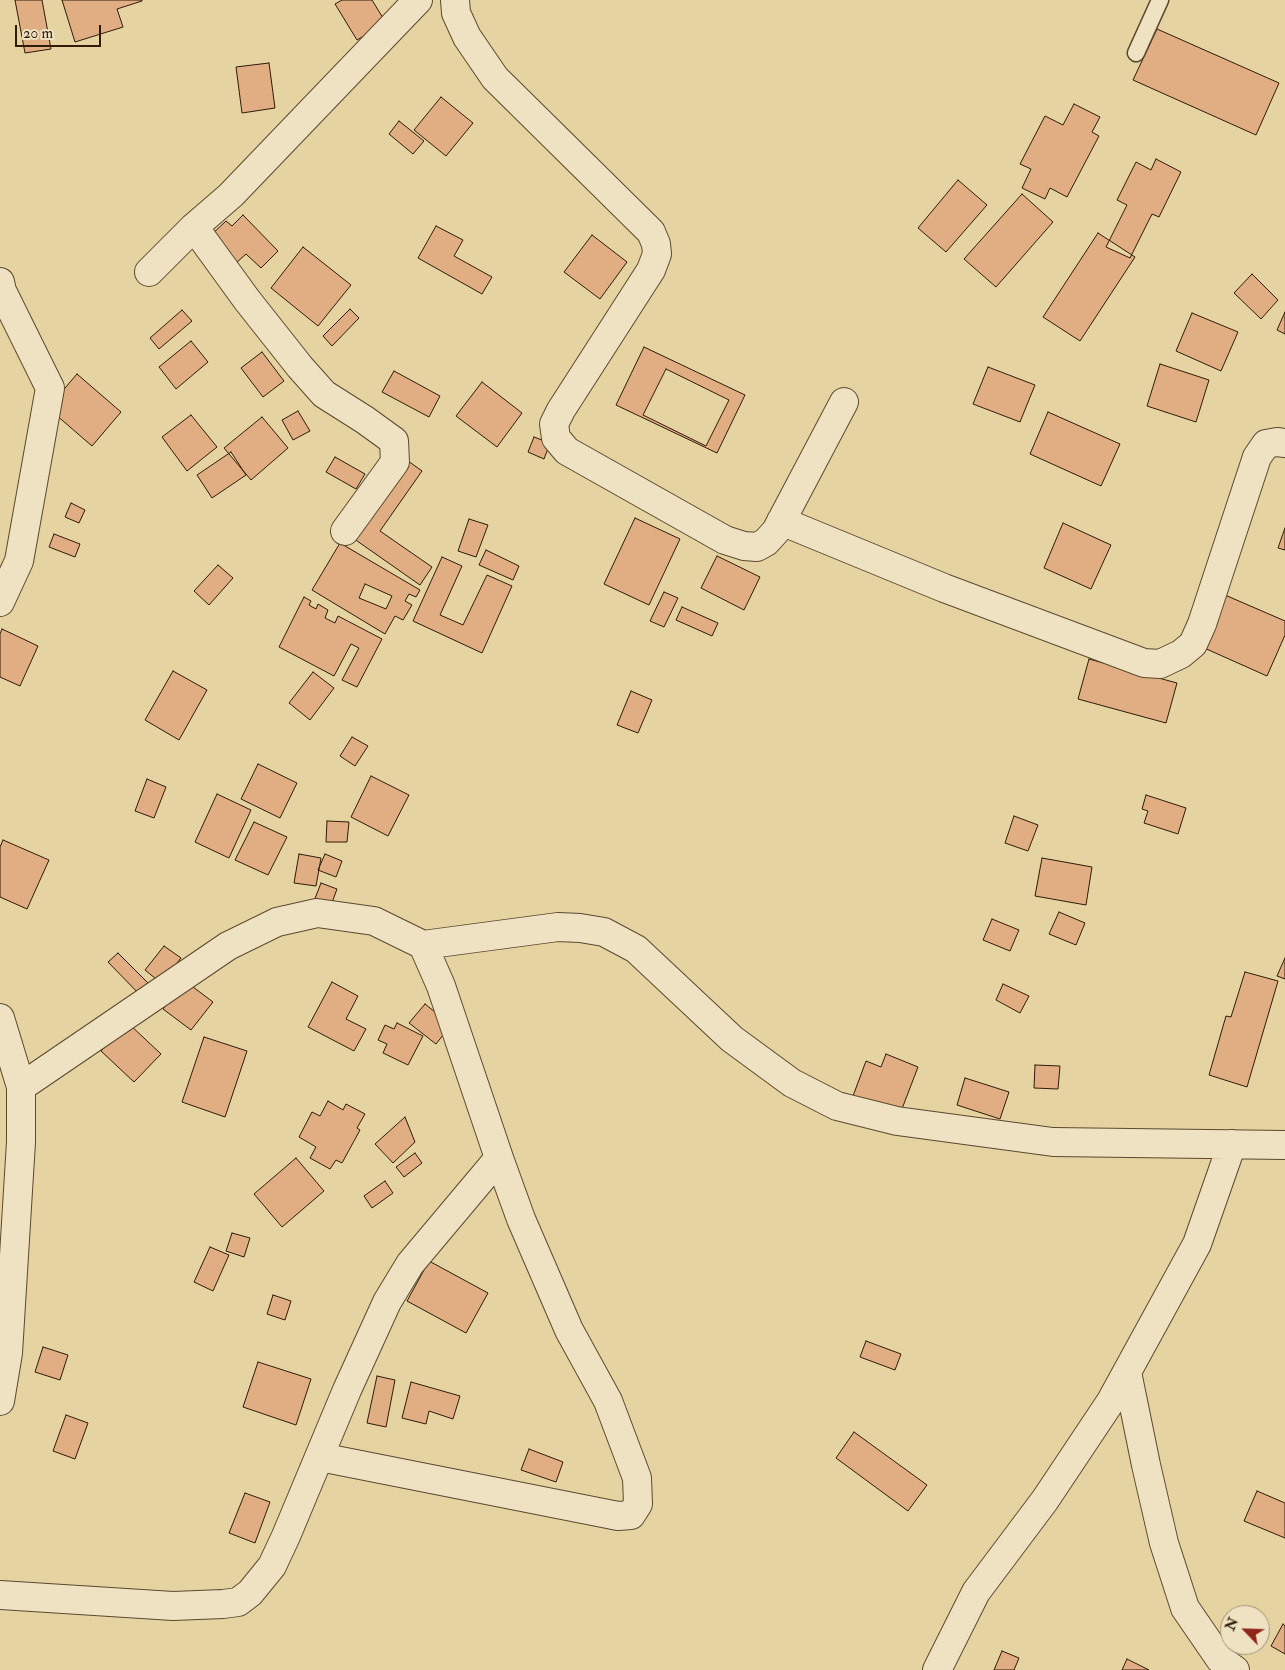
<!DOCTYPE html>
<html>
<head>
<meta charset="utf-8">
<style>
  body { margin:0 }
  #map { position:relative; width:1285px; height:1670px; overflow:hidden; background:#e5d3a2; font-family:"IM FELL Double Pica",serif }
  canvas { display:block }
  .north { position:absolute; left:1220px; top:1605px; width:50px; height:50px; box-sizing:border-box; background:#eee2c3; border:1px solid #a29278; border-radius:50%; rotate:294deg; font-size:14px; font-weight:700; line-height:20px; text-align:center; color:#2f1b08 }
  .north::after { content:''; display:block; margin:auto; width:18px; height:22px; background:#8f2418; clip-path:polygon(50% 0,100% 100%,50% 72%,0 100%) }
  .scale { position:absolute; left:15px; top:25px; width:86px; height:22px; box-sizing:border-box; border:2px solid #2f1b08; border-top:0; padding-left:6px; font-size:15px; line-height:18px; white-space:nowrap; color:#2f1b08; -webkit-text-stroke:4px #eee2c3; paint-order:stroke }
</style>
</head>
<body>
<div id="map">
<canvas width="1285" height="1670"></canvas>
<div class="north">N</div>
<div class="scale">20 m</div>
</div>
<script>
const g = document.querySelector('canvas').getContext('2d');
g.lineJoin = 'round';
function paint(path, color) { g.fillStyle = color; g.fill(path, 'evenodd'); }
const poly = rows => new Path2D(rows.map(r => 'M' + r).join(''));
function stroke(path, color, width, dash) { g.strokeStyle = color; g.lineWidth = width; g.lineCap = dash ? 'butt' : 'round'; g.setLineDash(dash || []); g.stroke(path); }
const building = poly([
  [15,0,42,0,51,49,25,53,15,0],
  [62,0,142,0,142,1,117,9,123,27,75,42,62,0],
  [342,0,372,0,386,23,357,40,335,4,342,0],
  [1157,29,1279,83,1256,135,1133,80,1157,29],
  [269,63,275,108,242,113,236,67,269,63],
  [441,97,473,123,446,156,414,130,441,97],
  [1074,104,1100,117,1092,132,1099,136,1067,197,1050,188,1045,199,1022,188,1031,169,1020,164,1045,116,1063,125,1074,104],
  [399,121,424,141,413,154,389,134,399,121],
  [1156,159,1181,172,1159,217,1152,214,1130,258,1106,247,1127,205,1117,200,1136,162,1151,170,1156,159],
  [958,180,987,205,946,252,918,228,958,180],
  [1022,194,1053,222,996,287,964,259,1022,194],
  [243,215,278,251,261,268,246,254,235,264,209,237,226,221,232,226,243,215],
  [436,226,463,240,454,256,492,277,482,294,418,258,436,226],
  [1098,233,1135,257,1080,341,1043,317,1098,233],
  [592,235,627,262,600,299,564,272,592,235],
  [303,247,351,285,318,326,271,288,303,247],
  [1252,274,1278,300,1261,319,1234,293,1252,274],
  [350,309,359,318,332,346,323,336,350,309],
  [182,310,192,321,159,349,150,338,182,310],
  [1285,312,1285,334,1277,330,1285,312],
  [1192,313,1238,332,1221,371,1176,351,1192,313],
  [191,341,208,362,176,389,159,367,191,341],
  [644,347,745,395,717,453,616,405,644,347],
  [262,352,284,381,263,397,241,368,262,352],
  [1160,364,1209,380,1196,422,1147,406,1160,364],
  [988,367,1035,385,1020,422,973,404,988,367],
  [666,369,729,400,706,446,643,415,666,369],
  [394,371,440,396,429,417,382,392,394,371],
  [77,374,121,412,92,446,48,408,77,374],
  [482,382,522,413,497,447,456,416,482,382],
  [298,411,310,431,293,440,282,420,298,411],
  [1048,412,1120,444,1101,486,1030,454,1048,412],
  [191,415,217,447,187,471,162,437,191,415],
  [262,417,288,448,251,480,224,448,262,417],
  [534,437,550,443,544,459,528,452,534,437],
  [231,452,246,475,212,498,197,475,231,452],
  [335,457,365,474,356,489,326,472,335,457],
  [404,458,422,471,380,531,432,567,420,585,350,536,404,458],
  [71,503,85,510,79,523,65,517,71,503],
  [635,518,680,539,649,605,604,584,635,518],
  [469,519,488,525,476,557,458,551,469,519],
  [1063,523,1111,545,1091,589,1044,568,1063,523],
  [1285,528,1285,550,1278,548,1285,528],
  [54,534,80,544,75,557,49,547,54,534],
  [340,543,420,590,416,597,409,594,405,601,412,605,403,620,395,616,385,634,312,590,340,543],
  [365,584,392,596,386,609,359,598,365,584],
  [486,550,519,566,513,580,479,565,486,550],
  [717,556,760,577,744,610,701,588,717,556],
  [442,557,462,566,440,615,463,625,487,575,512,586,482,653,413,621,442,557],
  [218,565,233,578,209,605,194,591,218,565],
  [664,592,678,598,664,627,650,621,664,592],
  [1225,595,1285,621,1285,635,1267,676,1202,647,1225,595],
  [304,597,311,601,309,605,316,609,318,604,328,610,325,618,335,623,338,616,382,639,357,687,342,680,359,648,351,644,334,676,279,647,304,597],
  [682,607,718,623,712,636,676,620,682,607],
  [2,629,38,646,20,686,0,677,0,634,2,629],
  [1089,659,1177,683,1166,723,1078,699,1089,659],
  [173,671,207,690,179,740,145,720,173,671],
  [313,672,334,688,310,720,289,703,313,672],
  [631,691,652,700,638,733,617,725,631,691],
  [352,737,368,746,355,766,340,756,352,737],
  [258,764,297,783,280,818,241,799,258,764],
  [371,776,409,795,388,836,351,817,371,776],
  [147,779,166,787,154,818,135,811,147,779],
  [217,794,251,810,229,858,195,842,217,794],
  [1146,795,1186,808,1178,834,1144,823,1148,811,1142,809,1146,795],
  [1014,816,1038,825,1028,851,1005,843,1014,816],
  [327,821,349,822,347,842,326,842,327,821],
  [254,822,287,837,268,875,235,860,254,822],
  [3,840,49,860,27,909,0,897,0,847,3,840],
  [299,854,321,858,316,886,294,883,299,854],
  [325,854,342,861,336,877,318,870,325,854],
  [1042,858,1092,867,1086,905,1035,896,1042,858],
  [321,883,337,889,330,908,314,901,321,883],
  [1059,912,1085,923,1076,945,1049,934,1059,912],
  [992,919,1019,930,1010,951,983,940,992,919],
  [164,946,181,958,161,983,145,970,164,946],
  [118,953,153,988,143,998,108,962,118,953],
  [1285,958,1285,979,1277,976,1285,958],
  [1245,972,1278,981,1247,1087,1209,1075,1226,1016,1231,1017,1245,972],
  [185,981,213,1002,191,1030,163,1009,185,981],
  [332,982,358,996,346,1019,366,1029,354,1051,308,1027,332,982],
  [1003,984,1029,996,1020,1013,996,1000,1003,984],
  [425,1004,451,1025,436,1044,409,1023,425,1004],
  [128,1023,161,1054,134,1082,101,1051,128,1023],
  [397,1023,423,1036,408,1065,383,1053,387,1044,378,1040,385,1025,394,1029,397,1023],
  [204,1037,247,1051,225,1117,182,1102,204,1037],
  [886,1054,918,1067,900,1114,853,1096,866,1061,881,1067,886,1054],
  [1035,1065,1060,1066,1058,1089,1034,1088,1035,1065],
  [965,1078,1009,1092,1000,1119,957,1105,965,1078],
  [328,1101,343,1110,346,1104,365,1114,357,1128,360,1130,342,1163,336,1160,330,1169,310,1158,316,1147,299,1137,312,1112,320,1116,328,1101],
  [405,1117,415,1142,393,1163,375,1144,405,1117],
  [415,1153,422,1163,404,1177,396,1167,415,1153],
  [296,1158,324,1191,282,1227,254,1194,296,1158],
  [385,1181,393,1193,372,1208,364,1196,385,1181],
  [232,1233,250,1238,244,1257,226,1251,232,1233],
  [210,1247,229,1255,213,1291,194,1282,210,1247],
  [429,1261,488,1293,466,1333,407,1301,429,1261],
  [273,1295,291,1301,285,1320,267,1314,273,1295],
  [866,1341,901,1354,895,1370,860,1357,866,1341],
  [43,1347,68,1355,60,1380,35,1372,43,1347],
  [258,1362,311,1379,296,1425,243,1407,258,1362],
  [377,1376,395,1380,386,1427,367,1423,377,1376],
  [411,1382,460,1396,453,1419,429,1411,426,1424,402,1418,411,1382],
  [66,1415,88,1423,75,1459,53,1451,66,1415],
  [854,1432,927,1485,908,1511,836,1458,854,1432],
  [529,1449,563,1462,556,1482,521,1470,529,1449],
  [1257,1491,1285,1503,1285,1538,1244,1521,1257,1491],
  [245,1493,270,1502,255,1543,229,1533,245,1493],
  [1283,1624,1285,1626,1285,1654,1271,1646,1283,1624],
  [1002,1651,1019,1658,1014,1670,994,1670,1002,1651],
  [1127,1659,1149,1670,1122,1670,1127,1659]
]);
const lane = poly([
  [1136,53,1160,0]
]);
const street = poly([
  [455,0,456,13,467,37,495,78,651,232,656,244,657,254,651,270,561,410,554,424,556,438,567,451,725,540,744,546,757,547,766,542,776,531,844,402],
  [194,227,247,300,300,367,324,394,365,420,394,441,395,462,345,531],
  [149,272,194,227,231,195,418,0],
  [0,282,2,291,50,388,19,561,0,602],
  [781,521,944,588,1144,663,1160,664,1181,654,1193,644,1202,624,1257,457,1266,444,1277,442,1285,443],
  [423,945,558,927,580,928,604,932,636,949,732,1039,792,1083,837,1106,897,1121,1053,1142,1285,1145],
  [0,1018,21,1087,21,1142,8,1353,0,1401],
  [21,1087,228,946,277,922,317,913,374,921,423,945,441,986,499,1158,521,1219,569,1330,608,1401,637,1478,638,1504,631,1515,618,1516,320,1457],
  [1127,1372,1146,1465,1164,1543,1185,1608,1220,1659,1235,1670],
  [0,1595,173,1606,223,1604,238,1602,250,1593,272,1566,286,1536,347,1390,387,1302,410,1264,499,1158],
  [937,1670,976,1592,1045,1500,1111,1401,1197,1244,1232,1144]
]);
paint(building, '#e0ae82');
stroke(building, '#2f1b08', 1);
stroke(lane, '#5c492e', 19);
stroke(street, '#5c492e', 30);
stroke(lane, '#eee2c3', 16);
stroke(street, '#eee2c3', 28);
</script>
</body>
</html>
